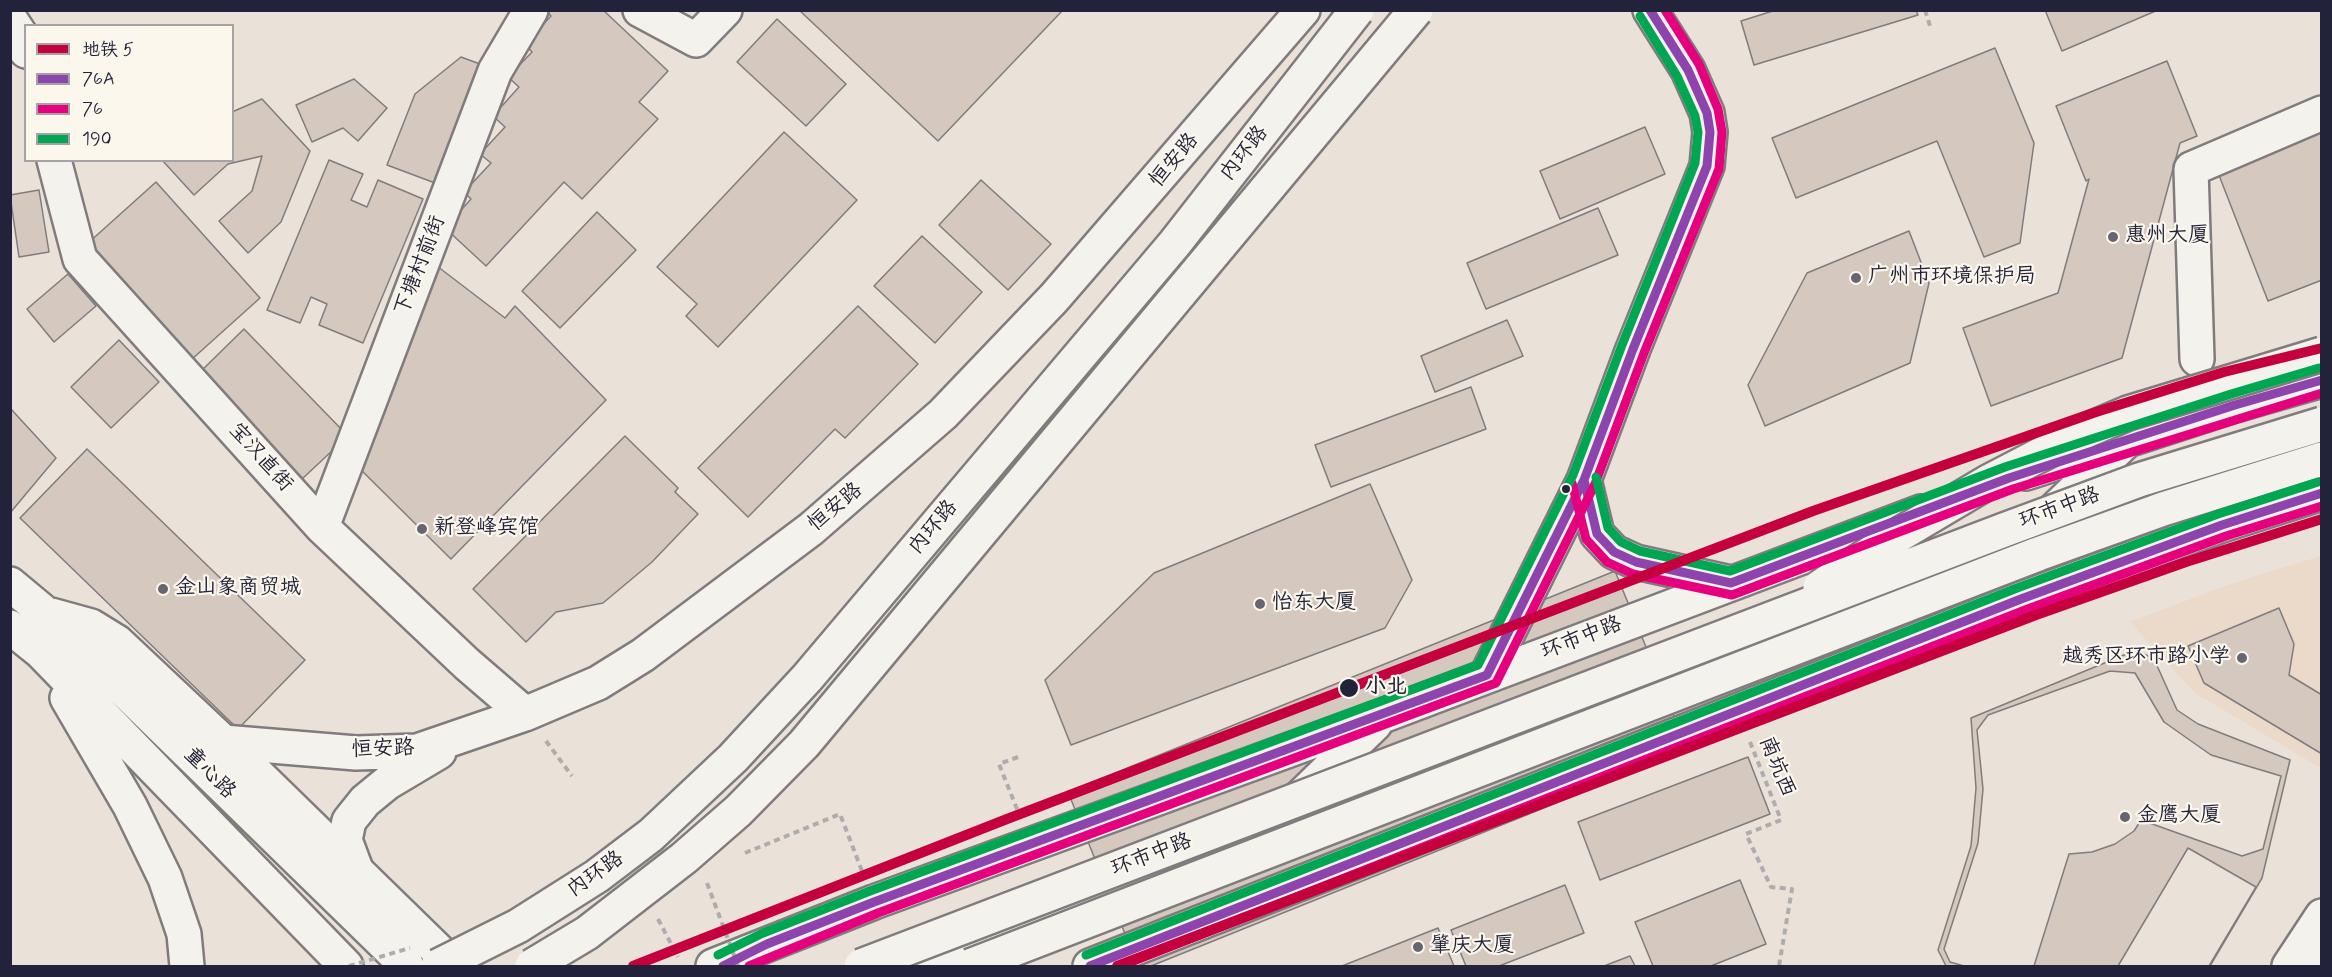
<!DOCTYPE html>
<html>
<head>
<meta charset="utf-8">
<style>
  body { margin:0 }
  #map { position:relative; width:2332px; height:977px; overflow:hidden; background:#eae1d8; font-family:Mynerve,"LXGW WenKai TC",sans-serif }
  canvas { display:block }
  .frame { position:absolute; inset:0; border:12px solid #22223b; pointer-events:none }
  .legend { position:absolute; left:24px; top:24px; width:210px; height:138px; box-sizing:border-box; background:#fbf7ec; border:2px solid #a4a2a5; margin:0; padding:8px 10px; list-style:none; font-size:18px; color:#22223b }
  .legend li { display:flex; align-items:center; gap:12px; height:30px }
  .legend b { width:30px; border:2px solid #a4a2a5 }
</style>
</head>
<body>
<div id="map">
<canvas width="2332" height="977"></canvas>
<div class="frame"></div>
<ul class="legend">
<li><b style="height:8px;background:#c5003e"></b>地铁 5</li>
<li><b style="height:8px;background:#8e44ad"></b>76A</li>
<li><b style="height:8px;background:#e5007d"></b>76</li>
<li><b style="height:8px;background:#00a651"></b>190</li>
</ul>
</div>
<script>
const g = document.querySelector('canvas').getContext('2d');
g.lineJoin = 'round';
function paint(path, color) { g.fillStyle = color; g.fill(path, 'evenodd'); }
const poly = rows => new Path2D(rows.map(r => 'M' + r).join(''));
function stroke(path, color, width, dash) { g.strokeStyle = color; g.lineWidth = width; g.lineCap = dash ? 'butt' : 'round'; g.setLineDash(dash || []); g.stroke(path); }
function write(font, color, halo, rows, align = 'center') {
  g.font = font + ' Mynerve,"LXGW WenKai TC",sans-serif'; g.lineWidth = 4.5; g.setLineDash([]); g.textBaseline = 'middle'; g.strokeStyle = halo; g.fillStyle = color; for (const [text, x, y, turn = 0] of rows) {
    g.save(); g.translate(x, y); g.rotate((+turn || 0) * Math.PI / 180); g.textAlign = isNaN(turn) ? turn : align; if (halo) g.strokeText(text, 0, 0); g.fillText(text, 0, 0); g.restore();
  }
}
const built = poly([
  [2321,556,2321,768,2195,693,2130,622,2230,584]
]);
const building = poly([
  [603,10,668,71,639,102,658,119,582,199,564,182,486,266,445,228,471,199,464,192,491,163,480,154,505,127,493,116,519,87,508,77,532,52,525,44,551,16,546,11,603,10],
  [799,10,1063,10,938,141,799,10],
  [1776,10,1916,10,1918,15,1754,65,1741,21,1776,10],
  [2045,10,2158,10,2062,51,2045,10],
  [777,19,846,84,806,126,737,62,777,19],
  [1995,48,2034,143,2020,243,1984,257,1937,141,1796,198,1772,138,1995,48],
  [461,57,480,64,435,183,387,165,415,94,461,57],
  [2167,61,2197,136,2180,143,2122,358,1991,406,1963,328,2058,293,2089,179,2086,181,2056,106,2167,61],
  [354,79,387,108,358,141,343,128,312,142,296,105,354,79],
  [262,99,310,151,281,222,248,253,219,221,252,191,262,156,228,164,194,195,162,160,232,160,232,112,262,99],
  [2322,123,2322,280,2268,301,2215,165,2322,123],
  [1645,127,1665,174,1560,219,1540,171,1645,127],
  [784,132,857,200,718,347,686,316,697,304,657,267,784,132],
  [329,160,363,174,351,200,367,207,378,180,423,199,363,343,319,325,327,304,311,297,300,323,267,310,329,160],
  [981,180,1051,244,1008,290,939,225,981,180],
  [156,182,260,298,191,360,87,244,156,182],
  [39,190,49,252,19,257,10,195,39,190],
  [1598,208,1618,255,1486,309,1467,263,1598,208],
  [597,212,636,250,560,328,522,291,597,212],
  [1909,231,1929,283,1910,363,1765,426,1748,385,1807,273,1909,231],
  [922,236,982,292,935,343,874,286,922,236],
  [433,263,505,318,515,306,606,400,451,559,358,467,433,263],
  [68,274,96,306,54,342,27,309,68,274],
  [858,306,918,364,845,438,835,429,748,517,698,468,858,306],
  [1507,320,1523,356,1435,392,1421,356,1507,320],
  [244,329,348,436,302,479,199,373,244,329],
  [119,340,159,382,111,428,71,387,119,340],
  [1471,387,1486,429,1331,487,1315,445,1471,387],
  [10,408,56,458,10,513,10,408],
  [625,436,678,488,675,492,698,514,652,562,603,603,556,612,526,642,473,589,625,436],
  [87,449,305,660,238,729,20,518,87,449],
  [1370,484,1412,580,1385,628,1071,745,1045,680,1154,573,1370,484],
  [1615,571,1688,750,1151,966,1138,966,1068,792,1615,571],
  [2279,608,2294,644,2289,675,2322,695,2322,754,2204,683,2188,646,2279,608],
  [2136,650,2154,659,2177,710,2198,724,2290,760,2262,878,2210,966,1946,966,1938,950,1971,846,1976,788,1971,718,2136,650],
  [2110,671,2135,673,2164,722,2211,755,2281,776,2263,849,2242,856,2141,820,2134,831,2115,844,2092,852,2069,854,2034,966,1964,966,1950,962,1944,949,1978,843,1983,789,1977,730,1988,715,2110,671],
  [1748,757,1770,814,1600,880,1578,822,1748,757],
  [2188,848,2256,887,2209,966,2118,966,2188,848],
  [1740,880,1766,944,1711,966,1653,966,1635,922,1740,880],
  [1565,885,1584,933,1499,966,1466,966,1451,930,1565,885],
  [1438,928,1454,966,1342,966,1438,928],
  [1630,956,1635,966,1604,966,1630,956]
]);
const path = poly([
  [1925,10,1930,26],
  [546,741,572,776],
  [1750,742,1781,820,1746,834,1771,887,1792,889,1779,966],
  [1018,757,999,764,1019,814],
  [745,853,840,814,862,871],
  [658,919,678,957]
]);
const minor = poly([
  [640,10,696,40,725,10],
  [10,19,22,37,26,51],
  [54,160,80,259,322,527,467,664,525,714],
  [2197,359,2191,169,2322,113],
  [1584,480,1597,534,1614,552,1636,562,1731,583],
  [322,527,495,71,531,10],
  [1487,675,1584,480,1633,349,1707,166,1710,132,1707,113,1688,70,1650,10],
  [223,742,356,753,417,751,525,714,598,683,643,655,811,529,943,414,1054,298,1303,10],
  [357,872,345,840,349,821,365,801,387,783,439,752],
  [2318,966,2322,961]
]);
const highway = poly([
  [2026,473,2235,405,2322,380],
  [2050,514,2123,444],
  [10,584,46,614,407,966],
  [51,615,91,626,117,642,250,767,454,966],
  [10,627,41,652,346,966],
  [67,698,130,806,165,878,184,934,187,966],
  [1296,801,1375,724],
  [713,966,874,902,1385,715,1921,512],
  [909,966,1261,834,1873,598],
  [1090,966,2021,599,2222,525,2322,493],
  [2289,966,2322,916]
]);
const pathBridge = poly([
  [707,883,738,966],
  [349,966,410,948]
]);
const highwayBridge = poly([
  [1820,587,1892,539,1988,482,2088,430,2128,413,2322,354],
  [438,966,518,926,597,876,651,835,733,758,807,678,1175,243,1357,10],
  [532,966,587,933,684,858,738,811,804,744,1416,10],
  [861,966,2004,530,2139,480,2322,424],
  [970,966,2038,554,2163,509,2322,459]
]);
const bus1 = poly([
  [1584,480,1597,534,1614,552,1636,562,1731,583,2009,478,2235,405,2322,380],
  [723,966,767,944,874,902,1487,675,1584,480,1633,349,1707,166,1710,132,1707,113,1688,70,1650,10],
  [1090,966,2021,599,2222,525,2322,493]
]);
const bus2 = poly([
  [1572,483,1586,539,1607,562,1633,574,1732,595,2013,489,2322,393],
  [749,966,878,913,1496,683,1595,484,1644,353,1719,169,1722,132,1718,109,1699,64,1665,10],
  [1121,966,2025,610,2226,536,2322,506]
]);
const bus3 = poly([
  [1596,477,1608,528,1621,542,1640,551,1730,571,2005,467,2231,394,2319,368],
  [718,955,763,933,870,891,1478,665,1573,475,1622,345,1695,163,1698,132,1695,116,1677,76,1640,16],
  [1086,955,2017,588,2218,514,2318,482]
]);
const metro1 = poly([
  [633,966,1007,819,1813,511,2096,412,2224,372,2322,348],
  [1117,966,2036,615,2186,562,2322,519]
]);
const markers = [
  [2113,237,6,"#686572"],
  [1856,278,6,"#686572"],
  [1566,489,5,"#22223b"],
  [422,529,6,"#686572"],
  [163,589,6,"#686572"],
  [1260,604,6,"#686572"],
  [2242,658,6,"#686572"],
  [1349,688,10,"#22223b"],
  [2125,817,6,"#686572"],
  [1418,947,6,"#686572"]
];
const streetNames = [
  ["内环路",1245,154,-52],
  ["恒安路",1175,161,-50],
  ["下塘村前街",421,266,-69],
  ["宝汉直街",260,458,48],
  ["恒安路",836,508,-40],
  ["环市中路",2060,509,-20],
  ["内环路",934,528,-50],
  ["环市中路",1582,639,-21],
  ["恒安路",383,750,-2],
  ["南坑西",1776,767,68],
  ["童心路",209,774,45],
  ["环市中路",1152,856,-21],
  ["内环路",596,875,-35]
];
const poiNames = [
  ["惠州大厦",2125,237],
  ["广州市环境保护局",1868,278],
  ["新登峰宾馆",434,529],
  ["金山象商贸城",175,589],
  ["怡东大厦",1272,604],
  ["越秀区环市路小学",2230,658,"right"],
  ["金鹰大厦",2137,817],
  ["肇庆大厦",1430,947]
];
const stopNames = [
  ["小北",1365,688]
];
paint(built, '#ebd9c9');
paint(building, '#d5c8be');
stroke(building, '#807c7d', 1.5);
stroke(minor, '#807c7d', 38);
stroke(highway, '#807c7d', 38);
stroke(path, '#aeacac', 4, [6, 4.5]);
stroke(minor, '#f4f2ed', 33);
stroke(highway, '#f4f2ed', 33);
stroke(highwayBridge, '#807c7d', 38, []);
stroke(pathBridge, '#aeacac', 4, [6, 4.5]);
stroke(highwayBridge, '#f4f2ed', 33);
stroke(bus1, '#8e44ad', 9);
stroke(bus2, '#e5007d', 9);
stroke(bus3, '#00a651', 9);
stroke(metro1, '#c5003e', 10);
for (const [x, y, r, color] of markers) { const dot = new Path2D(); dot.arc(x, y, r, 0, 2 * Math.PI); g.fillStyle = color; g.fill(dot); stroke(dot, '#fbf7ec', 2); }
write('21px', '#22223b', '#fbf7ec', streetNames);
write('21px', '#22223b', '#fbf7ec', poiNames, 'left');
write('bold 21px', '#22223b', '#fbf7ec', stopNames, 'left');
</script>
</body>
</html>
